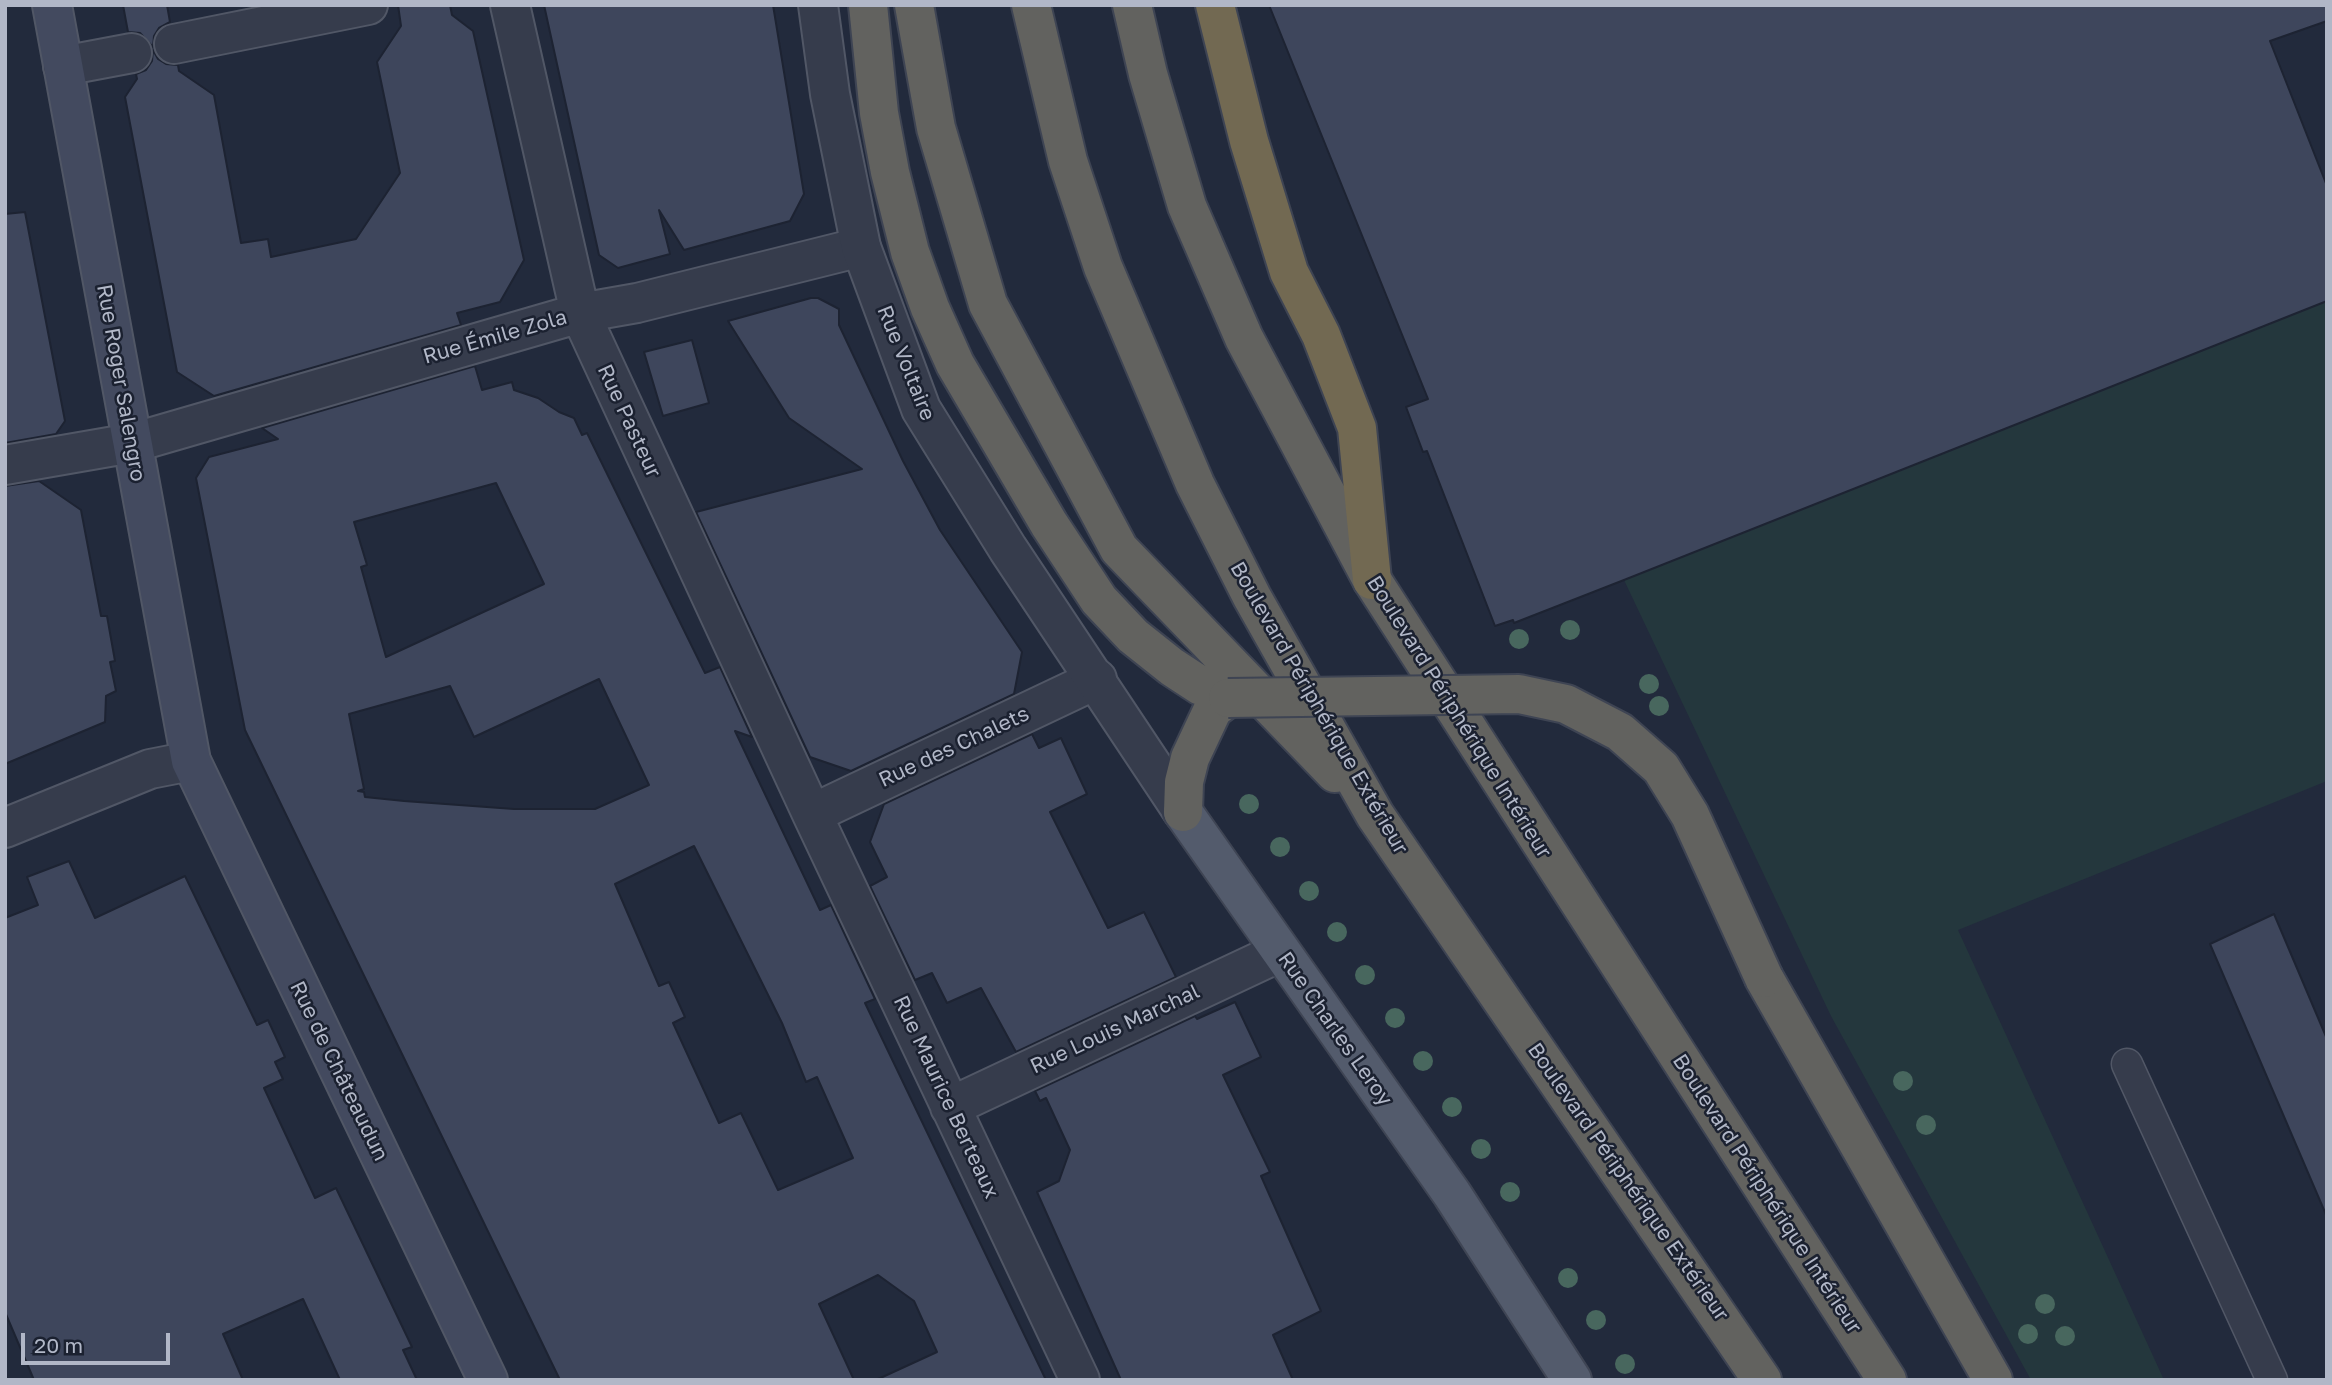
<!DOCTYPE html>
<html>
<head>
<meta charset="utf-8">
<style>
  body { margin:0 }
  #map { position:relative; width:2332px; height:1385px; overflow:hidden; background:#222a3c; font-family:"Golos Text",sans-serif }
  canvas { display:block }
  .frame { position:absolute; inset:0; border:7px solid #b1b7c7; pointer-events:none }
  .scale { position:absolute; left:21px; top:1333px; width:149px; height:32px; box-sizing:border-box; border:4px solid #b1b7c7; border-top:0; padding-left:9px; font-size:21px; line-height:24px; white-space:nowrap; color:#b1b7c7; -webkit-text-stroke:5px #1b2130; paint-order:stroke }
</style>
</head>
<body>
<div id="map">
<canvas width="2332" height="1385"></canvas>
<div class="frame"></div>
<div class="scale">20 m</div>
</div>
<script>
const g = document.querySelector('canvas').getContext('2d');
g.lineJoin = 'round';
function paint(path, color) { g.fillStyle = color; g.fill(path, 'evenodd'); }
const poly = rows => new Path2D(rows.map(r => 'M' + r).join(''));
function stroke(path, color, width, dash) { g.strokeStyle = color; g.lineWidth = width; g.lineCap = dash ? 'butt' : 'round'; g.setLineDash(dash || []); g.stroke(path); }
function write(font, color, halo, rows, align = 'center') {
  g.font = font + ' "Golos Text",sans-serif'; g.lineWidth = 5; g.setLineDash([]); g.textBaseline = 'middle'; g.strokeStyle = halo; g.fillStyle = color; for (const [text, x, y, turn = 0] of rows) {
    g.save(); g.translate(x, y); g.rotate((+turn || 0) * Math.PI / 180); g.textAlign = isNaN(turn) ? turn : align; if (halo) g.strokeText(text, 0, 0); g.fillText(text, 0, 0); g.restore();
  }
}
const green = poly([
  [2327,301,2327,781,1958,930,2164,1380,2031,1380,1831,1016,1624,580]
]);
const building = poly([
  [123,5,167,5,170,22,159,28,154,36,153,47,140,33,128,32,123,5],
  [398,5,450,5,452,15,473,31,524,260,500,302,457,313,461,325,214,396,177,372,125,97,137,79,136,74,146,70,152,61,153,50,158,59,166,64,178,65,179,71,214,95,241,243,268,239,271,257,356,239,400,173,377,62,401,26,398,5],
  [544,5,773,5,804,194,790,221,684,250,659,210,670,254,618,268,599,255,544,5],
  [1269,5,2327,5,2327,21,2270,41,2327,186,2327,301,1624,580,1514,623,1513,620,1495,626,1427,451,1423,452,1406,407,1428,399,1269,5],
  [25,212,65,421,56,434,5,443,5,214,25,212],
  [811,298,818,298,839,309,839,325,903,461,940,530,1022,652,1014,694,851,771,810,757,696,512,862,469,789,418,728,321,811,298],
  [692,340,709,403,663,416,644,352,692,340],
  [475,366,482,390,512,382,514,390,538,398,559,412,574,418,582,435,587,433,705,673,720,667,752,737,735,731,820,910,831,905,875,999,865,1003,1046,1380,876,1380,937,1352,914,1301,878,1275,819,1304,854,1380,560,1380,245,730,196,478,209,457,278,439,262,428,475,366],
  [496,483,544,584,386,657,361,567,367,565,354,522,496,483],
  [599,679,649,785,595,809,514,809,404,801,365,797,364,792,358,791,364,789,349,714,450,686,474,737,599,679],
  [694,846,782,1023,806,1082,817,1077,853,1158,778,1190,741,1113,719,1123,673,1023,685,1017,669,982,659,986,615,884,694,846],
  [39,481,81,510,101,616,107,616,115,661,110,662,116,691,106,696,105,722,5,764,5,486,39,481],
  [1032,734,1039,748,1061,738,1087,794,1050,812,1108,928,1144,912,1176,977,1016,1052,981,988,947,1003,932,973,915,980,870,886,887,877,870,842,884,804,1032,734],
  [69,861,95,918,185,876,257,1025,268,1020,285,1057,275,1062,283,1079,264,1088,315,1198,336,1188,412,1347,403,1350,417,1380,340,1380,303,1299,223,1334,243,1380,34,1380,5,1312,5,918,38,905,27,877,69,861],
  [2274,914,2327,1039,2327,1217,2210,944,2274,914],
  [1235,1002,1261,1057,1223,1075,1270,1172,1261,1176,1321,1311,1273,1335,1293,1380,1121,1380,1037,1192,1059,1181,1070,1150,1046,1098,1040,1101,1035,1091,1195,1016,1197,1019,1235,1002]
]);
const service = poly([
  [2127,1064,2272,1380]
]);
const pedestrian = poly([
  [174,44,368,5],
  [63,66,132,53],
  [5,465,132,443]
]);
const minor = poly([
  [510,5,580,313,812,814,1080,1380],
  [132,443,580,313,637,303,861,247],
  [812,814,1097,679],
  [5,828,150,769,191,761],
  [950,1107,1280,952]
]);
const tertiary = poly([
  [818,5,830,94,861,247,921,409,1008,549,1183,812]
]);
const secondary = poly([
  [52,5,191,761,488,1380]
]);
const primary = poly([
  [1183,812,1452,1194,1572,1380]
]);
const trunk = poly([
  [868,5,879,113,890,172,910,252,930,308,955,364,1049,524,1099,600,1133,636,1172,667,1201,686,1228,698,1213,709,1190,758,1184,782,1183,812],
  [914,5,936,128,988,304,1119,549,1335,773],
  [1031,5,1068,161,1103,267,1195,484,1252,597,1375,815,1762,1380],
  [1132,5,1148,74,1187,206,1244,338,1372,580,1887,1380],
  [1764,978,1993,1380]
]);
const motorway = poly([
  [1215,5,1249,141,1289,272,1321,335,1357,428,1372,580]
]);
const trunkBridge = poly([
  [1228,698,1519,694,1566,704,1620,732,1661,768,1690,815,1764,978]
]);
const trees = [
  [1570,630],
  [1519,639],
  [1649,684],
  [1659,706],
  [1249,804],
  [1280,847],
  [1309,891],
  [1337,932],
  [1365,975],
  [1395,1018],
  [1423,1061],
  [1903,1081],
  [1452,1107],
  [1926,1125],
  [1481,1149],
  [1510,1192],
  [1568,1278],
  [2045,1304],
  [1596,1320],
  [2028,1334],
  [2065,1336],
  [1625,1364]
];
const streetNames = [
  ["Rue Émile Zola",495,337,-16],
  ["Rue Voltaire",906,363,68],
  ["Rue Roger Salengro",121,383,80],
  ["Rue Pasteur",629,421,65],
  ["Boulevard Périphérique Extérieur",1319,708,60],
  ["Boulevard Périphérique Intérieur",1459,717,58],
  ["Rue des Chalets",954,747,-25],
  ["Rue Louis Marchal",1115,1029,-25],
  ["Rue Charles Leroy",1335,1029,55],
  ["Rue de Châteaudun",339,1071,64],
  ["Rue Maurice Berteaux",946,1097,65],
  ["Boulevard Périphérique Extérieur",1628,1182,55],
  ["Boulevard Périphérique Intérieur",1767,1194,57]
];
paint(green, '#24373d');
paint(building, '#3e465c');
stroke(building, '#1d2332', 2);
stroke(service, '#515766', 33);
stroke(pedestrian, '#515766', 42);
stroke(minor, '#515766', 42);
stroke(tertiary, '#515766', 42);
stroke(secondary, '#515766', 42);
stroke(primary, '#3f4554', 42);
stroke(trunk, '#3e4453', 42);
stroke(motorway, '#3e4453', 42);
stroke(service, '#363c4c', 30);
stroke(pedestrian, '#363c4c', 38);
stroke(minor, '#363c4c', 38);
stroke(tertiary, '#363c4c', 38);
stroke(secondary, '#434a5f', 38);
stroke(primary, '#535b6c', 38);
stroke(trunk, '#62625f', 38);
stroke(motorway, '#726952', 38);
stroke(trunkBridge, '#3e4453', 42, []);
stroke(trunkBridge, '#62625f', 38);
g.fillStyle = '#48675e';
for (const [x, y] of trees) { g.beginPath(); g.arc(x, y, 10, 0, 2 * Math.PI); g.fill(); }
write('21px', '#b1b7c7', '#1b2130', streetNames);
</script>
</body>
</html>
